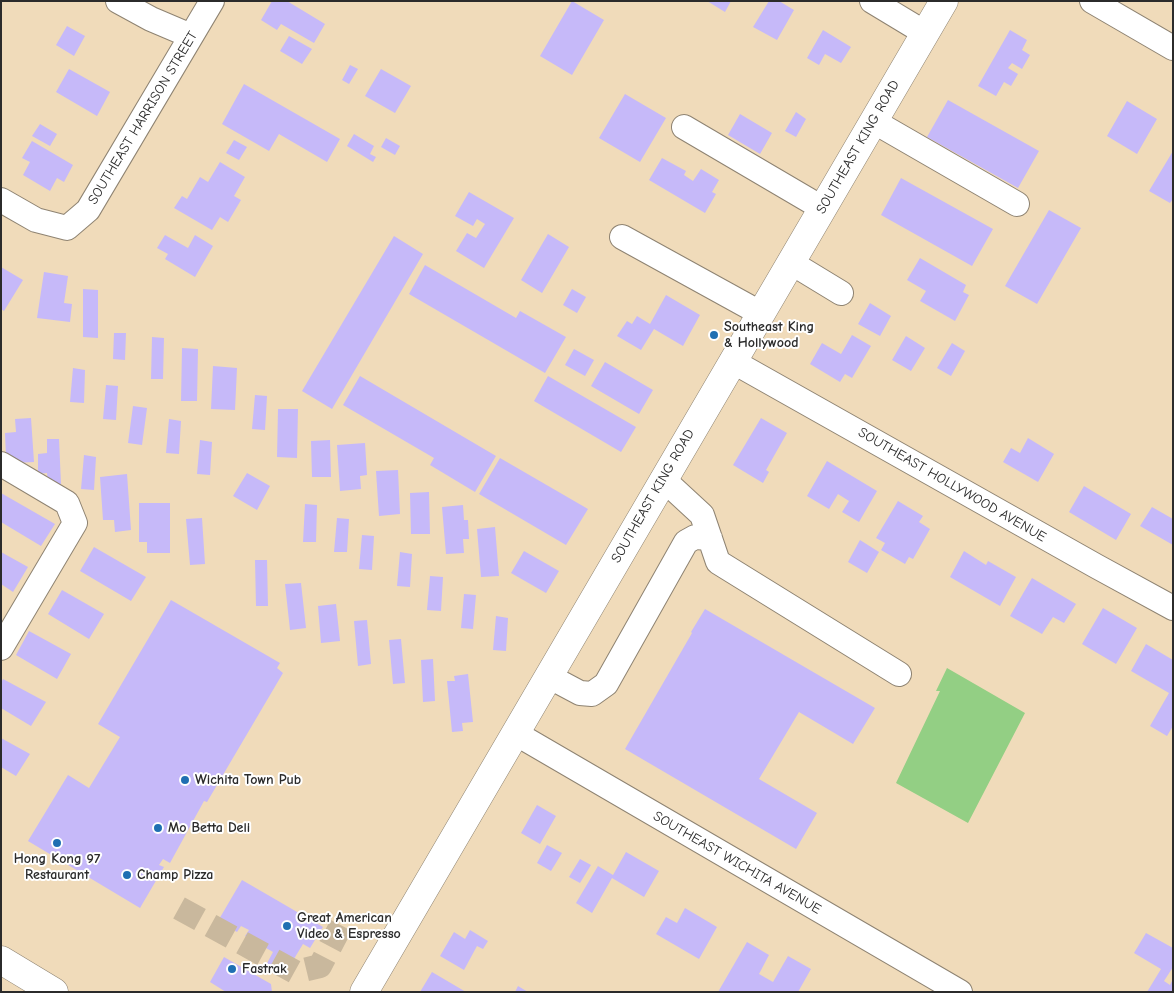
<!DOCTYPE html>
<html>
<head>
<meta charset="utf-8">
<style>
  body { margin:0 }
  #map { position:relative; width:1174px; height:993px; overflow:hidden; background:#f0dbba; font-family:"Comic Neue",sans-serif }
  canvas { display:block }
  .frame { position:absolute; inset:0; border:2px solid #2b2b2b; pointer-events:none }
</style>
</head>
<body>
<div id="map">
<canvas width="1174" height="993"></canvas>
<div class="frame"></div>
</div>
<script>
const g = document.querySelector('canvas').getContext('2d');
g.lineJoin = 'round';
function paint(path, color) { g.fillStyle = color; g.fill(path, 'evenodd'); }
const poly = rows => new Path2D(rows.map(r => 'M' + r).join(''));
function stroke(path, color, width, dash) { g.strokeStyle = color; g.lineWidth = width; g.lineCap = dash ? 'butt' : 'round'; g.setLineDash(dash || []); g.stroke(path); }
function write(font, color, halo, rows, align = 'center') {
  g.font = font + ' "Comic Neue",sans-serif'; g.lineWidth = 4; g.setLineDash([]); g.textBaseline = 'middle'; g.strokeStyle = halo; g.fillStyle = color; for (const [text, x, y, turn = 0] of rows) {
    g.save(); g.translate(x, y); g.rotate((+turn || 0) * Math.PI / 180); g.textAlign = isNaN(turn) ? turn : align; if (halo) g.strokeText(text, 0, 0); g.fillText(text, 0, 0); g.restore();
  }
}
const green = poly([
  [947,668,1025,713,968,823,896,783,940,691,936,691]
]);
const building = poly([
  [272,1,287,1,325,24,314,43,281,24,277,30,261,20],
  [572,1,604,20,572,75,540,56],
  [707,1,731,1,725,12],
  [769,1,779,1,794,10,777,40,753,27],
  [67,26,85,36,74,56,56,45],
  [823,30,851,47,841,63,825,54,819,65,807,58],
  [1010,30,1027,40,1022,50,1030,55,1022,69,1012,63,1008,68,1018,74,1011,86,1004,82,996,96,978,86],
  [289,36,312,49,302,64,280,51],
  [350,65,358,69,349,84,342,80],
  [69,69,110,92,97,116,56,92],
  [381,69,411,86,395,113,365,96],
  [244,84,340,139,327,162,279,134,269,151,222,124],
  [625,94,666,118,640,162,599,138],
  [948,100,1039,151,1018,188,927,137],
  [1127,101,1157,119,1137,154,1107,136],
  [796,112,806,119,796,137,785,131],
  [740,114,772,133,760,154,728,135],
  [40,124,57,134,50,146,32,136],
  [354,134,374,146,370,154,376,157,373,162,347,146],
  [386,138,400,146,395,155,381,147],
  [234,140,247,147,239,160,226,153],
  [32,141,73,165,64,182,57,178,50,191,23,175,30,162,22,158],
  [1173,151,1173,199,1170,203,1149,191],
  [662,158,686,171,684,175,693,181,701,169,719,180,712,192,716,194,705,213,649,180],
  [220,162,245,177,234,196,241,200,228,222,220,217,212,230,174,208,182,196,187,199,200,177,208,182],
  [901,178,993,229,972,266,881,215],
  [469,192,514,218,484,268,456,251,467,233,476,238,485,224,477,219,473,226,455,216],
  [1049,210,1081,228,1037,304,1005,286],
  [548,234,569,247,542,293,521,280],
  [165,235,188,248,195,235,213,246,195,277,165,259,168,254,157,248],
  [394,236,423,254,332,409,302,391],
  [920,258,966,285,963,292,969,295,955,321,920,301,926,291,907,280],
  [425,265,516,318,520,311,566,337,545,373,409,294],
  [1,267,23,280,4,311,1,309],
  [44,272,68,276,64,303,72,304,70,322,37,318],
  [83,289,98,290,98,338,83,337],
  [572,289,586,297,577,313,563,305],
  [666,295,700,315,683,346,654,329,641,350,617,336,627,321,632,324,637,316,650,324],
  [870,303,891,316,880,336,858,324],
  [114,333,126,333,125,360,113,359],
  [852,335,871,346,852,378,845,374,840,382,810,364,822,343,841,354],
  [906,336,925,348,911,371,892,360],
  [152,337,164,338,163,379,151,379],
  [952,343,965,351,951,376,937,368],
  [182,348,198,349,197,401,181,401],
  [574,349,594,360,585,376,565,365],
  [605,362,653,390,639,414,591,386],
  [213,366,237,368,235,410,211,409],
  [73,368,85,370,84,403,70,402],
  [360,376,496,456,475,492,430,465,434,458,343,405],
  [548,376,636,427,621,452,534,401],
  [106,385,118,386,116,420,103,419],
  [255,395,267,396,265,430,252,429],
  [133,406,147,408,142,445,128,443],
  [278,409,298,409,297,458,277,457],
  [31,418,34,462,14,463,14,457,6,457,5,433,16,432,15,419],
  [761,418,787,433,766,470,769,472,763,483,733,465],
  [169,419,181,421,179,454,166,453],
  [1028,438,1054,454,1038,482,1003,462,1011,448,1020,453],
  [47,439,59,439,61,484,48,485,47,473,38,474,38,454,47,453],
  [200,440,212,442,210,475,197,474],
  [330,440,331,477,312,477,311,441],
  [365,443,367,475,360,476,361,489,340,491,337,445],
  [84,455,96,457,94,490,81,489],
  [500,458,588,509,566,545,479,494],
  [827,461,877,491,859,522,842,512,849,501,838,494,829,509,807,496],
  [398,470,400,514,379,516,376,471],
  [247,473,270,486,257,510,233,496],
  [127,474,131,530,115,532,114,520,103,520,100,477],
  [1084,486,1131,514,1116,540,1069,512],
  [429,492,430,534,411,534,410,493],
  [1,493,55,524,41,546,1,522],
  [898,501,923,516,919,522,930,529,913,559,909,557,905,564,881,550,885,543,876,538],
  [139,503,170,503,170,553,147,553,147,542,139,542],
  [305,504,317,505,316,542,303,542],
  [463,505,464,520,468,520,469,539,463,539,464,553,446,554,442,507],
  [1152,507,1173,519,1173,545,1140,526],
  [202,518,205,564,190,565,186,519],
  [337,518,349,519,347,552,334,552],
  [495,527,499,576,481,577,477,529],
  [362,535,374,536,372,570,359,569],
  [860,540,879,552,867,573,848,562],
  [94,547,146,577,131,601,80,571],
  [524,551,559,571,546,593,511,573],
  [964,551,986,565,988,561,1016,577,1000,606,950,577],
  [1,552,28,567,13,592,1,584],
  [400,552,412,554,410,587,397,586],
  [255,560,267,560,268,606,256,606],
  [430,576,443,577,441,611,427,610],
  [1032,578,1076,604,1064,623,1053,617,1042,634,1010,616],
  [301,583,306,628,290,630,285,584],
  [62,590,104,614,89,639,48,614],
  [464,594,476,595,473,629,461,628],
  [171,600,280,663,277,668,283,673,207,802,204,801,170,863,163,859,159,865,164,867,140,908,28,841,68,775,89,788,120,737,98,724],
  [336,604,340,641,321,643,318,606],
  [1103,608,1137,628,1116,664,1082,644],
  [705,609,875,708,853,744,799,712,759,779,817,813,796,849,625,749,692,633,691,632],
  [496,616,508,618,506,651,493,650],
  [367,620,371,664,358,666,354,621],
  [29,631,71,654,57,679,16,655],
  [401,639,405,683,393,684,389,640],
  [1146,644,1173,660,1173,726,1167,736,1150,726,1169,693,1131,671],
  [433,659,435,701,423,702,421,660],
  [468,674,473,722,462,723,463,731,452,732,447,681,455,681,454,676],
  [3,679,46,702,31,726,1,708,1,683],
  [1,738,30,754,16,776,1,767],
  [537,805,556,816,540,844,521,833],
  [547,845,562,853,551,871,537,863],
  [626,852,659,871,644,897,612,878,592,913,576,903,598,866,613,875],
  [580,859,591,865,580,883,569,877],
  [242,880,323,927,310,948,303,944,283,977,265,967,273,952,245,936,249,930,241,926,237,932,218,921],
  [685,908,717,927,699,959,656,934,666,917,677,923],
  [470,930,488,941,483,949,477,946,464,970,440,956,454,932,465,939],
  [1146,933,1173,948,1173,967,1164,981,1170,985,1173,979,1173,992,1147,992,1161,969,1134,953],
  [747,942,769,955,759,974,773,982,788,956,811,969,798,992,718,992],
  [224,957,271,984,272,992,226,992,210,982],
  [432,972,466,992,420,992],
  [518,986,528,992,515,992]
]);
const minorTunnel = poly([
  [179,908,295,972,320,966,345,918]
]);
const minor = poly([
  [118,1,151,19,191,36],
  [872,1,925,33],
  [1092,1,1173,48],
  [873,121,1017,204],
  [684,127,822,208],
  [1,200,36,220,67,228,88,210,212,1],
  [622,237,760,313],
  [790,262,841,293],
  [732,361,1096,566,1173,608],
  [1,464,67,503,75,523,1,648],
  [663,479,702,515,718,562,899,674],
  [548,676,580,693,592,694,606,684,686,542,695,537,710,538],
  [515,733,960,992]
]);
const major = poly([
  [1,960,54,992],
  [364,992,944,1]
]);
const markers = [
  [714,335,5,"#1f6fb2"],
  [185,780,5,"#1f6fb2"],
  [158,828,5,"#1f6fb2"],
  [57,843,5,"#1f6fb2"],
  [127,875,5,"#1f6fb2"],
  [287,926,5,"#1f6fb2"],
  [232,969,5,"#1f6fb2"]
];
const streetNames = [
  ["SOUTHEAST HARRISON STREET",143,118,-59],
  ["SOUTHEAST KING ROAD",858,147,-60],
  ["SOUTHEAST HOLLYWOOD AVENUE",952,485,30],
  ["SOUTHEAST KING ROAD",653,496,-60],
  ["SOUTHEAST WICHITA AVENUE",737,863,30]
];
const poiNames = [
  ["Southeast King",724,327],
  ["& Hollywood",724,343],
  ["Wichita Town Pub",195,780],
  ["Mo Betta Deli",168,828],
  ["Hong Kong 97",57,859,"center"],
  ["Restaurant",57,875,"center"],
  ["Champ Pizza",137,875],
  ["Great American",297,918],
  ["Video & Espresso",297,934],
  ["Fastrak",242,969]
];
paint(green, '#93cf84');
paint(building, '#c6b9f9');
stroke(minorTunnel, '#c9b89d', 24, [24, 12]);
stroke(minor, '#8e8372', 26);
stroke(major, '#8e8372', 29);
stroke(minor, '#fff', 24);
stroke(major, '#fff', 28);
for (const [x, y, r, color] of markers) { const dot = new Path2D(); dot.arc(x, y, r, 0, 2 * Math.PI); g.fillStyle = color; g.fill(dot); stroke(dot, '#fff', 2); }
write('14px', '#2b2b2b', '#fff', streetNames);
write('bold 14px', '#2b2b2b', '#fff', poiNames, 'left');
</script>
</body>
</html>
